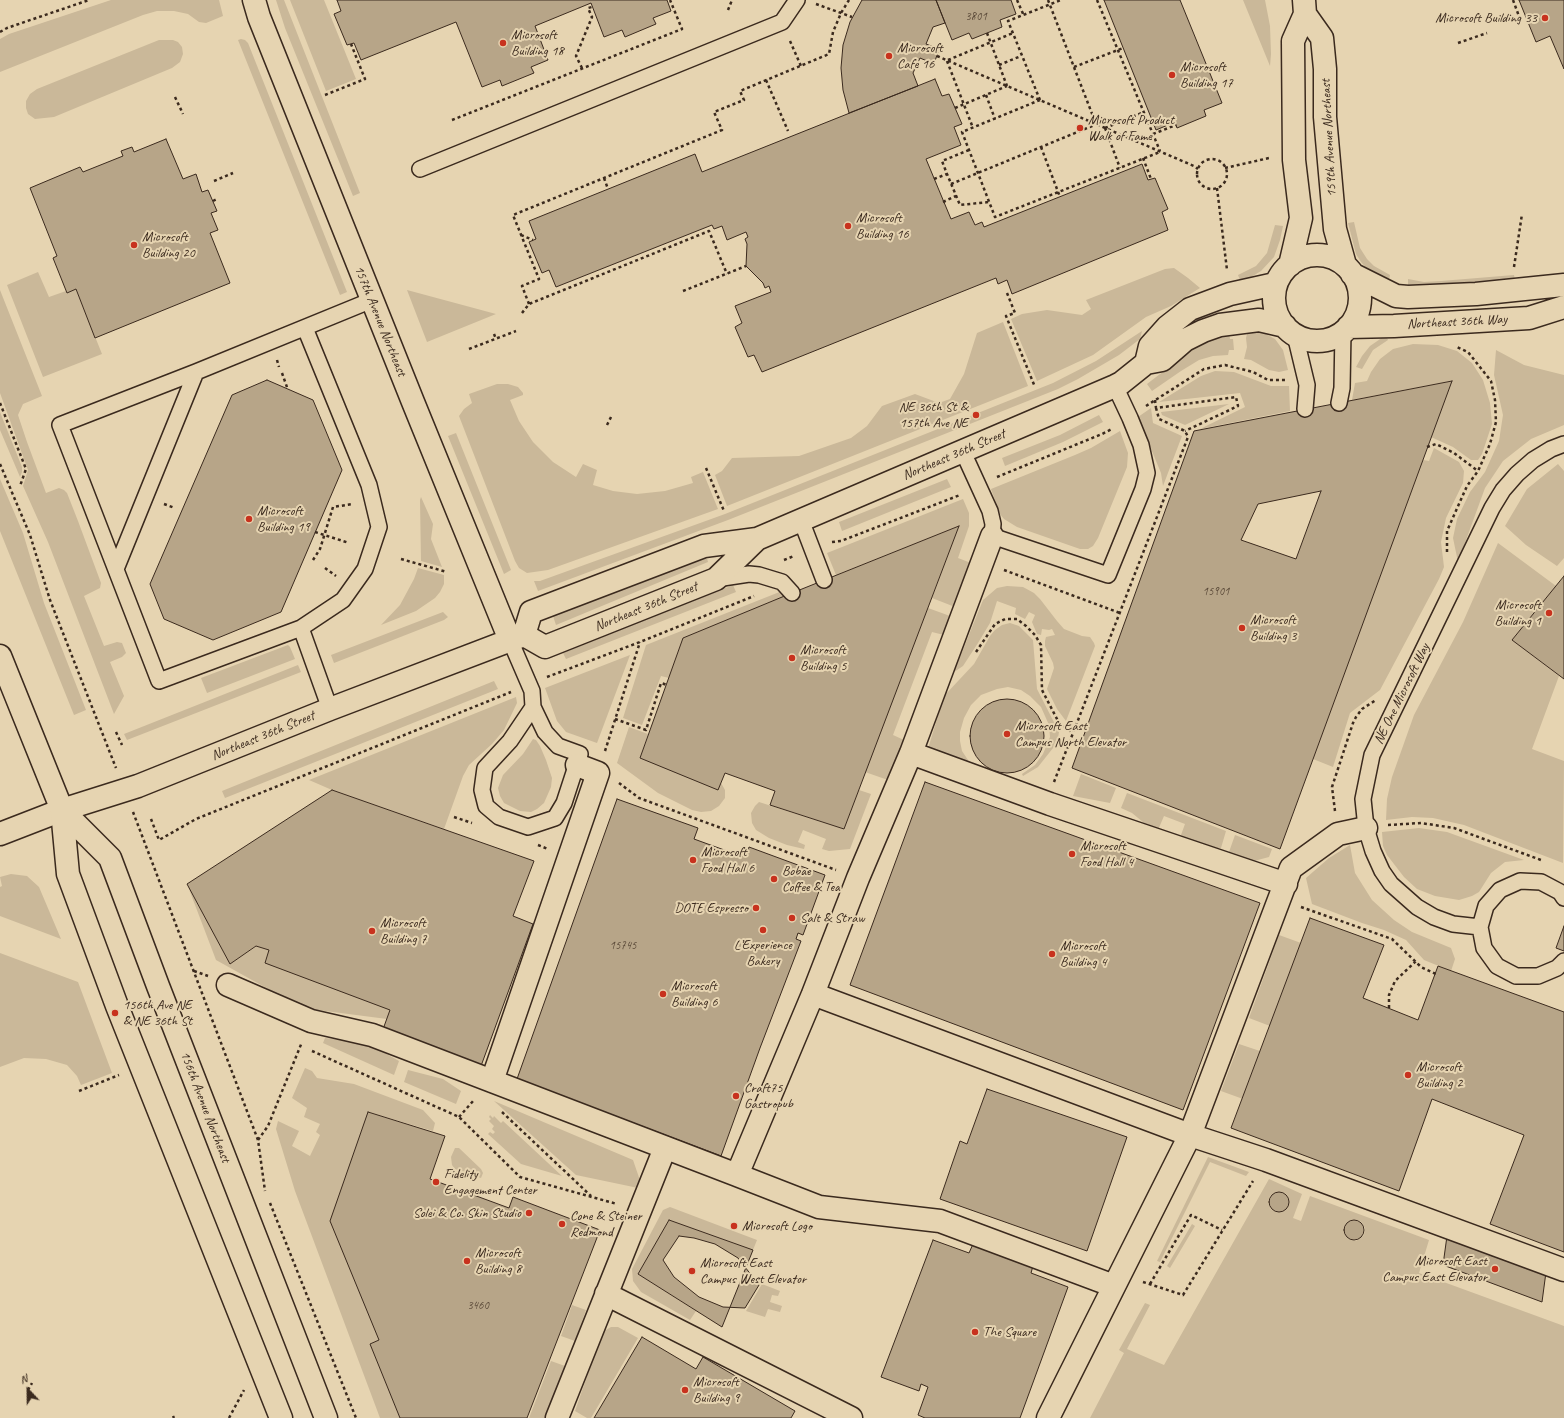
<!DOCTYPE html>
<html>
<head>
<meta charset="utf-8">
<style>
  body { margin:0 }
  #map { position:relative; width:1564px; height:1418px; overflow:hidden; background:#e6d4b1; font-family:Caveat,sans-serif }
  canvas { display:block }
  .north { position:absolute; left:8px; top:1370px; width:40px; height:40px; -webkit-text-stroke:3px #e6d4b1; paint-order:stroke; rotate:338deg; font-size:11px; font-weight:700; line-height:16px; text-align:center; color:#3b2a1e }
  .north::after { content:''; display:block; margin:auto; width:14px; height:18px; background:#3b2a1e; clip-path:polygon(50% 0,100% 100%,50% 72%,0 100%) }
</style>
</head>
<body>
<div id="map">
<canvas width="1564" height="1418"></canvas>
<div class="north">N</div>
</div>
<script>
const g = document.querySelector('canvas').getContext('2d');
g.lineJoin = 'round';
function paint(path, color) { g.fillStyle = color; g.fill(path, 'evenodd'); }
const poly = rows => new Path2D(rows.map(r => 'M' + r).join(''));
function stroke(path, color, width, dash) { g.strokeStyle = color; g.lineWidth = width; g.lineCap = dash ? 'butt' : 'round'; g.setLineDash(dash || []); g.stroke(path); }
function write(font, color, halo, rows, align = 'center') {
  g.font = font + ' Caveat,sans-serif'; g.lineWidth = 4; g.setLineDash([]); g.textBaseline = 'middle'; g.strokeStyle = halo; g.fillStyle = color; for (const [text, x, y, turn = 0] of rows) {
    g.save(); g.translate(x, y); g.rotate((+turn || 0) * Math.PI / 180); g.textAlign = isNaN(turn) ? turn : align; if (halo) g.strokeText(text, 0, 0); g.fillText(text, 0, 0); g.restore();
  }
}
const green = poly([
  [111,0,219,0,223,16,206,23,199,22,188,14,174,11,157,11,143,15,0,72,0,39,9,34],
  [276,0,284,0,360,193,353,196,285,28],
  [290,0,324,0,356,79,326,91],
  [1243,0,1265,0,1270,26,1271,54,1270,66],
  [241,39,245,40,248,43,347,292,340,295,238,40],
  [159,40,173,40,178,42,182,47,183,54,180,62,172,68,54,117,35,119,28,114,26,108,26,101,30,94,37,89],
  [1354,222,1360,248,1367,259,1374,266,1390,275,1389,280,1379,277,1368,270,1361,262,1356,254,1348,223],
  [1275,225,1283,226,1280,240,1274,257,1261,271,1241,283,1238,275,1256,266,1267,253],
  [1174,268,1188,278,1200,288,1171,306,1146,317,1093,355,1037,381,1011,319,1022,314,1047,310,1082,315,1091,309,1086,300,1165,269],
  [38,272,49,297,66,291,67,293,76,289,102,354,43,377,7,285],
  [1514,275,1515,280,1424,287,1408,285,1408,279,1424,282,1441,281],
  [0,290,42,396,23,404,18,415,27,442,46,493,59,488,64,490,67,493,78,521,101,583,100,588,84,596,104,646,117,642,122,643,126,653,122,657,110,662,124,696,114,714,48,542,23,486,28,470,0,393],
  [407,290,496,314,427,342],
  [1003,322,1028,386,727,506,715,475,722,471,732,458,799,456,851,438,867,426,882,406,915,394,939,403,950,399,964,374,977,333],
  [1248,330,1262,332,1275,339,1283,350,1288,370,1279,372,1269,370,1251,360,1244,359,1247,347,1246,338],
  [1142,331,1140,339,1119,355,1078,379,1058,389,728,520,538,591,534,581,540,581,725,514,1053,383,1096,361],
  [1229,333,1230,339,1233,339,1234,350,1229,350,1228,355,1213,356,1199,360,1181,371,1152,391,1147,384,1199,344],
  [1386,335,1388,340,1373,350,1362,369,1356,367,1362,356,1370,346],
  [1413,344,1438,345,1457,351,1472,363,1483,380,1490,403,1492,424,1482,454,1478,460,1471,460,1453,447,1431,437,1451,381,1352,400,1355,383,1367,381,1371,372,1380,359,1393,349],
  [1496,350,1524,365,1564,375,1564,425,1531,439,1503,461,1485,488,1458,562,1453,538,1457,519,1470,492,1485,472,1499,441,1503,415,1494,375],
  [1215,371,1234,372,1271,386,1289,386,1290,411,1200,429,1245,407,1240,393,1159,402,1201,376],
  [497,384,508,384,518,387,523,393,523,395,510,400,519,421,533,442,553,462,576,477,583,464,597,470,593,485,613,491,637,494,665,491,693,483,691,477,703,472,718,509,548,570,527,573,519,568,515,561,459,416,464,409,472,403,469,394],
  [1229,404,1185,425,1162,415,1161,412],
  [1151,408,1153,423,1182,436,1163,486,1161,473,1138,417],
  [0,412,22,467,22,472,20,477,0,430],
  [1099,415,1103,422,1063,442,1005,466,1002,458,1060,435],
  [1120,431,1128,453,1127,467,1098,538,1093,546,1088,549,1080,549,1017,527,1004,519,1000,514,991,489,1075,455,1091,448],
  [456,433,511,570,504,574,448,436],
  [1434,448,1459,462,1464,471,1463,483,1446,518,1441,542,1444,567,1439,579,1380,690,1350,713,1333,767,1313,759,1423,460,1429,461],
  [1558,464,1564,471,1564,558,1557,566,1526,545,1505,526,1527,489],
  [0,479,23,533,44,603,86,710,74,715,0,531],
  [947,479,951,487,842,531,839,522],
  [421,497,433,524,431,539,442,567,421,561,420,500],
  [963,499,969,513,969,526,958,558,971,563,955,607,932,598,959,526,836,575,827,553],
  [1498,543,1556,586,1512,640,1559,676,1532,749,1564,761,1563,863,1464,825,1433,818,1412,817,1386,820,1387,799,1392,777,1414,715,1463,622],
  [707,558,708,562,556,625,553,616,605,595],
  [418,568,444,575,444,584,440,592,435,598,416,611,381,625,400,605,414,579],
  [733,585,736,592,566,659,563,653],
  [1007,586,1023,587,1034,593,1040,599,1057,621,1064,629,1082,636,1090,637,1094,643,1095,646,1066,721,1057,709,1047,689,1054,668,1053,663,1045,646,1045,641,1046,637,1055,635,1052,629,1049,630,1042,629,1041,635,1037,634,1032,622,1035,615,1029,612,1025,619,1015,614,1016,608,997,601,990,623,978,643,963,666,954,672,983,600,997,588],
  [782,591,787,595,683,638,669,678,661,676,642,725,623,718,646,645],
  [928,608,950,616,944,635,932,632,893,735,904,740,888,780,865,772],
  [443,612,448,617,444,620,334,663,331,655],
  [1010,623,1019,626,1033,640,1037,689,1059,732,1058,738,1053,748,1038,767,1023,776,1022,774,1035,765,1043,754,1050,737,1049,725,1041,707,1030,696,1021,690,1008,687,997,689,981,695,971,705,964,718,960,732,960,741,962,751,972,766,927,752,944,696,974,664,990,636,995,630,1002,625],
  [288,645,290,647,295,659,207,693,201,678],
  [630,655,597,743,566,732,557,721,545,688],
  [298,665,301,672,127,740,124,734],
  [494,681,498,689,225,798,222,791],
  [516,697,517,703,504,730,492,744,469,765,463,776,444,829,332,790,309,780],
  [629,727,648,734,640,758,721,783,725,790,725,798,719,806,711,811,701,812,692,810,658,793,617,763],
  [533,739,536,740,540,746,546,760,552,778,551,787,544,803,537,809,531,812,520,811,504,803,500,796,498,788,503,775,523,754],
  [1081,774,1116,788,1110,803,1073,796],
  [859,790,871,794,850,849,829,851,822,849,826,839,803,830,798,842,805,845,804,849,787,845,769,838,756,830,752,823,751,813,755,806,759,802,844,829],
  [1127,793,1226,831,1221,848,1200,848,1190,845,1181,835,1185,824,1164,816,1158,830,1149,827,1132,813,1121,808],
  [1419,828,1447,832,1524,860,1505,862,1491,873,1479,892,1472,896,1459,900,1435,896,1417,889,1404,877,1387,855,1383,846,1382,832],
  [1235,835,1272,849,1269,857,1254,861,1229,852],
  [1350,845,1355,873,1372,900,1394,920,1412,932,1451,948,1455,959,1451,971,1424,960,1406,940,1384,930,1362,923,1312,904,1306,878,1329,858],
  [11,874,27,876,39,887,61,939,0,916,0,887,2,886,0,877],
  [187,884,230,964,257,946,269,950,265,962,390,1010,387,1019,310,1009,310,1007,297,1005,216,960],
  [1279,935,1301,943,1270,1026,1249,1018],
  [0,953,78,982,112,1073,81,1085,77,1076,67,1065,46,1059,24,1058,0,1067],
  [325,1038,367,1043,399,1061,394,1075,323,1043],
  [1239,1044,1260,1051,1243,1099,1221,1091],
  [305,1068,312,1071,317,1078,354,1084,423,1110,435,1123,433,1131,368,1112,379,1340,370,1344,400,1418,380,1418,295,1191,276,1129,278,1121,299,1131,292,1146,310,1156,320,1135,316,1132,320,1124,304,1117,307,1108,292,1098],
  [408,1070,443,1079,461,1091,456,1104,404,1082],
  [494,1101,633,1160,643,1189,576,1175],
  [490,1115,493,1118,494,1116,501,1123,503,1121,562,1176,521,1164,488,1134,490,1132,493,1134,495,1132,492,1129,494,1126,489,1121,491,1119,489,1117],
  [455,1148,459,1148,481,1169,483,1173,481,1178,455,1169,452,1165,451,1157],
  [1208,1157,1249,1172,1246,1176,1210,1162,1160,1262,1157,1261],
  [1269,1179,1302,1194,1293,1218,1301,1221,1310,1196,1429,1240,1419,1273,1564,1326,1564,1418,1090,1418,1124,1353,1119,1350,1145,1303,1150,1305,1127,1349,1164,1365],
  [1279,1192,1286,1194,1289,1200,1289,1203,1286,1209,1277,1212,1271,1209,1268,1202,1270,1196],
  [1351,1220,1358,1220,1361,1222,1365,1228,1364,1235,1356,1241,1349,1239,1344,1231,1346,1224],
  [670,1207,757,1240,753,1250,669,1220,638,1274,696,1311,690,1320,641,1292,633,1281,632,1269,663,1210],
  [1192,1224,1195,1226,1170,1268,1167,1266],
  [762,1284,780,1291,778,1296,772,1295,770,1302,782,1306,780,1312,768,1309,765,1317,746,1311],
  [572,1305,586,1310,575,1341,561,1336],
  [611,1327,618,1327,638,1338,591,1418,587,1418,575,1411,601,1336,604,1331],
  [551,1361,565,1366,546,1418,529,1418]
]);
const building = poly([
  [337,0,667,0,671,11,653,18,656,24,625,37,622,30,604,37,591,3,535,26,548,60,531,67,534,73,502,86,500,80,482,87,456,22,361,60,354,43,347,45,334,14,341,11,337,0],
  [862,0,936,0,945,23,933,27,926,44,939,49,934,64,920,58,913,73,918,86,849,113,843,90,841,68,843,45,850,22,862,0],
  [936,0,1011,0,1016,14,1000,20,1002,27,972,39,969,33,952,40,936,0],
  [1104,0,1180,0,1222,103,1204,110,1206,116,1177,128,1175,122,1156,130,1104,0],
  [1519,0,1564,0,1564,69,1550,36,1536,42,1519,0],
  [935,79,942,96,949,94,962,124,954,127,961,145,926,159,951,219,969,212,975,225,982,222,984,227,1142,164,1148,180,1155,178,1168,209,1162,212,1168,230,1012,294,1007,280,998,284,996,278,762,372,754,355,748,357,735,327,742,323,735,306,771,292,769,286,765,288,763,283,746,266,747,244,745,239,748,237,746,232,727,240,722,226,714,229,712,225,556,287,549,270,542,273,529,242,536,239,529,221,695,154,702,172,935,79],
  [166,139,183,179,196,174,202,192,208,190,217,211,211,213,218,230,210,233,230,283,95,338,76,289,67,293,53,258,57,256,30,188,80,167,83,172,123,156,121,151,132,147,134,152,166,139],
  [267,380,313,400,342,470,281,612,213,640,164,619,150,584,232,395,267,380],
  [1452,381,1280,849,1072,768,1194,431,1452,381],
  [1321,491,1296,559,1241,540,1258,504,1321,491],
  [959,526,844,829,770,805,775,791,725,773,718,790,640,758,683,638,787,595,959,526],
  [1564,576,1564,679,1512,640,1564,576],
  '970 736a37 37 0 1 1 74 0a37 37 0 1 1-74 0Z',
  [925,782,1260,903,1183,1110,850,985,925,782],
  [332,790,534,861,513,916,533,924,481,1066,382,1032,390,1010,265,963,269,950,256,946,230,964,187,884,332,790],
  [617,799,698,828,694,839,727,851,746,857,749,847,825,875,803,935,798,933,796,939,801,941,760,1048,721,1156,517,1079,617,799],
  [1310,918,1384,945,1363,998,1418,1020,1438,966,1564,1012,1564,1252,1490,1224,1524,1135,1432,1099,1399,1191,1231,1128,1310,918],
  [1564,926,1564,951,1556,948,1564,926],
  [987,1089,1127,1137,1087,1251,940,1199,960,1141,967,1144,987,1089],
  [368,1112,445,1136,430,1179,509,1208,513,1197,600,1230,527,1418,400,1418,370,1344,379,1340,330,1221,368,1112],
  '1269 1202a10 10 0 1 1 20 0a10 10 0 1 1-20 0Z',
  '1344 1230a10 10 0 1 1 20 0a10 10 0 1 1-20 0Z',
  [669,1220,753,1250,722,1327,638,1274,669,1220],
  [679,1236,694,1238,715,1244,738,1258,759,1285,745,1308,723,1307,699,1297,674,1277,663,1260,679,1236],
  [1447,1236,1546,1272,1542,1302,1443,1265,1447,1236],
  [933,1240,969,1253,973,1244,1033,1266,1031,1273,1068,1287,1020,1418,925,1418,918,1415,928,1387,921,1384,919,1391,881,1377,933,1240],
  [642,1337,696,1369,703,1357,795,1411,791,1418,594,1418,642,1337]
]);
const path = poly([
  [1017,0,1024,16],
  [1048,0,1096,124],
  [1097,0,1160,151],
  [1513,0,1520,19,1515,21],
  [816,4,852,17],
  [728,10,732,0],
  [0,32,7,28,89,0],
  [987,33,1007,86],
  [790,41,801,66],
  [1458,43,1487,33],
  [937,56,1194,166,1198,169],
  [948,60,1013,33],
  [947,61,973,128],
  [999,65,1021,56],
  [1074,67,1123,48],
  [582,68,576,56,592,17,588,8,592,7],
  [766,80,788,131],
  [325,95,365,79,351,44],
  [986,95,995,119],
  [175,97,183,114],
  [1040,100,962,132,995,217,1160,152],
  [1040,100,1008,21,1061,0],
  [955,108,1007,86],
  [452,120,682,29,670,0],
  [1105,128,1120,168],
  [1105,128,1144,112],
  [1153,134,1176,125],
  [1041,147,1060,197],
  [969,150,942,161,947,174,960,205,989,202],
  [1143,158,1151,179],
  '1197 174a15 15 0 1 1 30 0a15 15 0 1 1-30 0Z',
  [1225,168,1269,158],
  [604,178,608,189],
  [934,179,947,174],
  [214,181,233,173],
  [951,184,1097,124],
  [1217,188,1227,270],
  [213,201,217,199],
  [943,202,956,196],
  [521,235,533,240],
  [1514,267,1522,214],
  [683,291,746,266],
  [1007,293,1015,313,1006,316,1035,387],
  [529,304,522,286,539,279,513,215,722,130,714,112,744,100,740,91,829,54,833,32,841,13,849,0],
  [522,313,529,304,709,231,727,274],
  [494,334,496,339],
  [469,349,516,331],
  [277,360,279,367],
  [282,373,288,390],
  [1155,400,1156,408,1236,397,1238,406,1185,431],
  [0,403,26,469,20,486],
  [1146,406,1204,369,1225,365,1253,372,1268,380,1285,380],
  [607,425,612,415],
  [1427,447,1436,444,1454,453,1478,471],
  [0,464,30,535,50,600,116,768],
  [706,468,724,511],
  [997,477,1102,434,1112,429],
  [164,504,175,508],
  [315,532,349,543],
  [832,542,841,541,960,495],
  [1447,552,1447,531,1467,486,1478,471,1490,444,1496,422,1495,400,1491,381,1468,352,1457,347],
  [401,559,447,572],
  [313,560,320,549,333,507,353,504],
  [784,560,794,556],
  [325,568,336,576],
  [1004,570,1120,613],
  [976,652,995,624,1005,619,1017,619,1026,626,1035,635,1041,645,1042,690,1057,719,1061,724,1073,733],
  [547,677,640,642,754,596],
  [615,719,646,730,661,683,667,685],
  [116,732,122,745],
  [605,751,640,642],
  [1054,782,1188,437,1185,431,1159,419,1156,408],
  [619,783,639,798,836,870],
  [1335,811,1332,787,1353,723,1356,717,1362,709,1376,700],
  [133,812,258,1140,265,1191],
  [454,817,472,823],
  [151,819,159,840,196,819,511,692],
  [1388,825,1421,823,1454,828,1541,860],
  [538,845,548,849],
  [1301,907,1392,939,1421,967,1436,974],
  [194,971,208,976],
  [1389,1008,1389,995,1395,981,1416,961],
  [312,1051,459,1117,520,1177,617,1204],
  [79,1091,119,1075],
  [502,1112,591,1196],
  [459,1117,474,1100],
  [258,1140,268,1126,302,1042],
  [270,1203,356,1418],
  [1143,1282,1183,1295,1253,1181],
  [1150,1284,1191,1215,1222,1230],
  [28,1390,32,1383],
  [173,1416,174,1418],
  [229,1418,244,1390]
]);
const service = poly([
  [420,169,782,22,797,0],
  [305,328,369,485,379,527,365,569,343,600,301,628,159,681,60,425,196,372,372,300],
  [1295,335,1307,385,1305,409],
  [1339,403,1342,388,1343,331],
  [963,452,990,511,993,524,992,536,1108,575,1143,489,1147,473,1141,445,1130,418,1115,386],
  [801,520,824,580],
  [116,569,196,372],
  [716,579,749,574,759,575,782,582,792,593],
  [301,628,330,709],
  [510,640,532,691,533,707,545,732,558,746,580,754,564,803,555,818,528,827,499,817,486,806,482,790,485,768,510,741,533,707],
  [1564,898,1560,892,1541,882,1520,881,1500,890,1486,906,1480,927,1484,948,1497,966,1516,976,1538,976,1557,968,1564,961],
  [1480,927,1453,924,1434,917,1417,907,1391,884,1382,871,1373,851,1366,828,1363,799,1372,755,1492,508,1503,490,1517,474,1533,460,1551,449,1564,444]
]);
const pedestrian = poly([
  [911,753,1050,804,1286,884],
  [228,985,311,1021,372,1035,737,1175,813,994,858,878,911,753,992,536],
  [813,994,1190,1135,1266,1160,1564,1270],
  [492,1081,598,773,577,765],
  [737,1175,819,1207,940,1221,1114,1286],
  [606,1294,851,1418],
  [557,1418,665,1148],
  [1048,1418,1190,1135,1291,868,1338,834,1366,828]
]);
const minor = poly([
  [254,0,259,17,413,402,510,640],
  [1305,14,1322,38,1325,69,1325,117,1335,229,1345,265],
  '1274 298a43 43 0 1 1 86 0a43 43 0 1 1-86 0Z',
  [1290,265,1301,218,1294,160,1293,41,1305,14,1304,0],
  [1352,274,1396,296,1408,297,1476,294,1564,285],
  [1348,327,1394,326,1529,318,1564,307],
  [1146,363,1150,346,1167,327,1190,309,1230,294,1275,284],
  [524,635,531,612,704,546,757,539,1115,386,1121,383,1146,363,1162,360,1185,340,1203,331,1220,325,1259,320,1285,326],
  [524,635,545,647,716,579,757,539],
  [0,834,62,810,138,786,330,709,524,635]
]);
const secondary = poly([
  [0,656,62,810,68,874,117,1006,281,1418],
  [62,810,110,858,158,986,326,1418]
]);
const markers = [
  [1545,18,4,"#c8321e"],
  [503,43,4,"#c8321e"],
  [889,56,4,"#c8321e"],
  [1172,75,4,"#c8321e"],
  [1080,128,4,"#c8321e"],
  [848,226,4,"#c8321e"],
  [134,245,4,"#c8321e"],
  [976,415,4,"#c8321e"],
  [249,519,4,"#c8321e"],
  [1549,613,4,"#c8321e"],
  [1242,628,4,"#c8321e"],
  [792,658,4,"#c8321e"],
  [1007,734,4,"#c8321e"],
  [1072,854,4,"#c8321e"],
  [693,860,4,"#c8321e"],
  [774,879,4,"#c8321e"],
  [756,908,4,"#c8321e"],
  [792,918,4,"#c8321e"],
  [763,930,4,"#c8321e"],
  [372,931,4,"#c8321e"],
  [1052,954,4,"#c8321e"],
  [663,994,4,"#c8321e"],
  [115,1013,4,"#c8321e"],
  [1408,1075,4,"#c8321e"],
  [736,1096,4,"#c8321e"],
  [436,1182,4,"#c8321e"],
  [529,1213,4,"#c8321e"],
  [562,1224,4,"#c8321e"],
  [734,1226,4,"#c8321e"],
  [467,1261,4,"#c8321e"],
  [1495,1269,4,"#c8321e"],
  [692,1271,4,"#c8321e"],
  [975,1332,4,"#c8321e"],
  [685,1390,4,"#c8321e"]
];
const numberNames = [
  ["3801",976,17],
  ["15901",1216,592],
  ["15745",623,946],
  ["3460",478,1306]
];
const poiNames = [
  ["Microsoft Building 33",1537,18,"right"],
  ["Microsoft",511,35],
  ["Building 18",511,51],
  ["Microsoft",897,48],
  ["Cafe 16",897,64],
  ["Microsoft",1180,67],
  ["Building 17",1180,83],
  ["Microsoft Product",1088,120],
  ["Walk of Fame",1088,136],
  ["Microsoft",856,218],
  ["Building 16",856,234],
  ["Microsoft",142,237],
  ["Building 20",142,253],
  ["NE 36th St &",968,407,"right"],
  ["157th Ave NE",968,423,"right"],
  ["Microsoft",257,511],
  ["Building 19",257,527],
  ["Microsoft",1541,605,"right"],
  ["Building 1",1541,621,"right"],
  ["Microsoft",1250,620],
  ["Building 3",1250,636],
  ["Microsoft",800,650],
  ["Building 5",800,666],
  ["Microsoft East",1015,726],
  ["Campus North Elevator",1015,742],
  ["Microsoft",1080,846],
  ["Food Hall 4",1080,862],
  ["Microsoft",701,852],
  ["Food Hall 6",701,868],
  ["Bobae",782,871],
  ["Coffee & Tea",782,887],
  ["DOTE Espresso",748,908,"right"],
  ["Salt & Straw",800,918],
  ["Microsoft",380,923],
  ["Building 7",380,939],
  ["L’Experience",763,945,"center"],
  ["Bakery",763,961,"center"],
  ["Microsoft",1060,946],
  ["Building 4",1060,962],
  ["Microsoft",671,986],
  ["Building 6",671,1002],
  ["156th Ave NE",123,1005],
  ["& NE 36th St",123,1021],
  ["Microsoft",1416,1067],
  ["Building 2",1416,1083],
  ["Craft75",744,1088],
  ["Gastropub",744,1104],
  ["Fidelity",444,1174],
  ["Engagement Center",444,1190],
  ["Solei & Co. Skin Studio",521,1213,"right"],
  ["Cone & Steiner",570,1216],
  ["Redmond",570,1232],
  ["Microsoft Logo",742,1226],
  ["Microsoft",475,1253],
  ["Building 8",475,1269],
  ["Microsoft East",1487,1261,"right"],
  ["Campus East Elevator",1487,1277,"right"],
  ["Microsoft East",700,1263],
  ["Campus West Elevator",700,1279],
  ["The Square",983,1332],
  ["Microsoft",693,1382],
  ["Building 9",693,1398]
];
const streetNames = [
  ["159th Avenue Northeast",1329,138,-93],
  ["157th Avenue Northeast",380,321,68],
  ["Northeast 36th Way",1457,322,-3],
  ["Northeast 36th Street",954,455,-23],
  ["Northeast 36th Street",646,607,-22],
  ["NE One Microsoft Way",1402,694,-64],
  ["Northeast 36th Street",263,736,-22],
  ["156th Avenue Northeast",205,1107,69]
];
paint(green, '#cab899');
paint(building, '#b7a588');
stroke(building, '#3b2a1e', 1);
stroke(service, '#3b2a1e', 18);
stroke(pedestrian, '#3b2a1e', 25);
stroke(minor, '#3b2a1e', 25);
stroke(secondary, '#3b2a1e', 25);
stroke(path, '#3b2a1e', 2.5, [3, 3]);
stroke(service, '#e6d4b1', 15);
stroke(pedestrian, '#e6d4b1', 22);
stroke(minor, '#e6d4b1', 22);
stroke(secondary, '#e6d4b1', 22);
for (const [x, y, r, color] of markers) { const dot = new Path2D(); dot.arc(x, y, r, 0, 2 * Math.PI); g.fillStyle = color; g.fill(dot); stroke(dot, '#e6d4b1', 1.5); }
write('12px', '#5a4938', null, numberNames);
write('14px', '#3b2a1e', '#e6d4b1', poiNames, 'left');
write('14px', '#3b2a1e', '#e6d4b1', streetNames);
</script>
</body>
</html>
